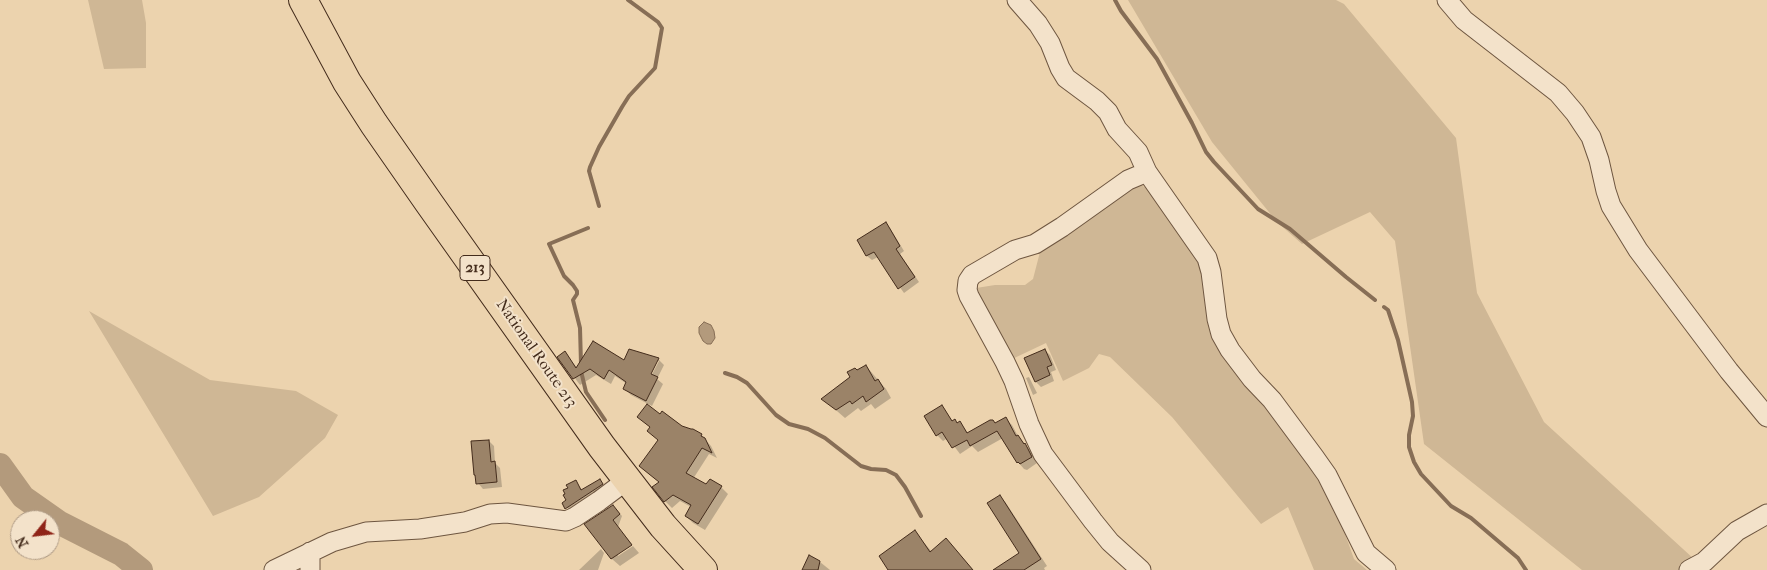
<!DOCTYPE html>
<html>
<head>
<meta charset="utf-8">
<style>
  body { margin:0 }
  #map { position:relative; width:1767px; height:570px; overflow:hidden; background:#ecd3ae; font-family:"IM FELL French Canon",serif }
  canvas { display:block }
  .north { position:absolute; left:10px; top:510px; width:50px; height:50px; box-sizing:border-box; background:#f3e2ca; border:1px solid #ad9984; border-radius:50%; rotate:241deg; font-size:14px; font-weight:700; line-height:20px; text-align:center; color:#442c1c }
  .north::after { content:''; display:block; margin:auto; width:18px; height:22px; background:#8f2418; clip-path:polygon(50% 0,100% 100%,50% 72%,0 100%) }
</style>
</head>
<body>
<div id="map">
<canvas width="1767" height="570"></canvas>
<div class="north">N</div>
</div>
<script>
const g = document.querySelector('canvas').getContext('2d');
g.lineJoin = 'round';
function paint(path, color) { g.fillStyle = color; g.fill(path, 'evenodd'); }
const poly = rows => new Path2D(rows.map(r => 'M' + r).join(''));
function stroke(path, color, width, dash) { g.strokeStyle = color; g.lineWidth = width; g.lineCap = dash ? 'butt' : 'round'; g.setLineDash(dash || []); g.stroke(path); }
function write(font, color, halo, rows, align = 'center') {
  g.font = font + ' "IM FELL French Canon",serif'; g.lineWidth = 4; g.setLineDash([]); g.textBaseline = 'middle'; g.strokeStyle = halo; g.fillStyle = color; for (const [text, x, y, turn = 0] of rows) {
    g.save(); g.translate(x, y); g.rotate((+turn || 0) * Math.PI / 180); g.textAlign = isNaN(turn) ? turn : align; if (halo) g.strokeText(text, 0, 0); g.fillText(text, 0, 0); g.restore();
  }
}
const green = poly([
  [88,0,142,0,146,23,146,68,104,69],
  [1128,0,1336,0,1344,4,1456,138,1477,293,1544,422,1706,570,1582,570,1424,444,1395,241,1370,212,1302,244,1277,222,1212,142],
  [1134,181,1148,189,1196,258,1202,273,1209,329,1216,344,1293,443,1319,482,1344,531,1354,559,1367,570,1314,570,1288,507,1261,524,1172,417,1110,357,1099,354,1089,368,1063,381,1046,343,1008,361,970,289,995,285,1025,285,1033,279,1040,252],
  [89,311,210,380,296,391,338,415,325,438,259,497,213,516]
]);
const water = poly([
  [704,322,711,325,714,331,715,338,711,344,707,344,703,341,699,333,699,327,704,322]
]);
const shadow = poly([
  [885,223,890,228,904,251,900,254,919,282,904,293,878,257,872,260,867,256,859,240],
  [1045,350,1050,355,1056,370,1051,372,1054,381,1041,387,1036,382],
  [565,353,578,369,624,361,658,359,664,365,657,379,663,384,652,406,631,395,625,389,627,384,615,376,611,384,596,375,580,385,559,357],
  [656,361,659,361,649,380,647,379],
  [866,366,886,389,891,398,875,409,871,404,861,411,858,408,845,418,823,399,857,371],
  [1029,377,1037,393,1033,395,1026,378],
  [942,406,953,422,958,424,960,423,969,434,996,424,1006,419,1012,425,1018,436,1031,451,1037,463,1027,470,1024,469,1018,462,1003,438,978,452,972,446,960,454,948,438,943,441,937,435],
  [660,416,682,428,701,435,711,446,717,458,709,454,693,479,707,486,721,487,728,494,705,530,693,523,686,516,691,507,680,501,672,508,665,501,660,482,659,441,651,428,638,417],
  [489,441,494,446,495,463,500,468,502,487,483,489,478,483],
  [575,481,583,491,600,481,605,486,571,513,564,503,568,501],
  [1000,496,1006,503,1047,566,1044,568,1045,570,1002,570,1020,554],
  [613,506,622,516,618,527,632,544,618,553,618,556,633,546,639,553,620,566,612,559],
  [915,532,932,552,956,550,973,570,890,570],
  [601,549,604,553,598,570,579,570],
  [820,562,830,570,804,570]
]);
const stream = poly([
  [1115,0,1121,11,1157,59,1192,123,1206,152,1214,162,1258,209,1290,229,1346,277,1375,300],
  [599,206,589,171,590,167,599,147,622,107,629,96,655,68,662,28,658,22,628,0],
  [1384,307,1388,310,1398,340,1412,402,1413,416,1409,435,1409,447,1414,462,1421,474,1451,506,1471,518,1518,558,1526,570],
  [581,364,580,328,573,300,577,294,577,291,573,285,564,276,549,244,588,228],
  [581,371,586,392,605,420],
  [725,373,737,377,747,383,776,415,789,424,808,429,825,438,861,466,871,469,886,470,896,475,905,487,921,516]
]);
const river = poly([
  [0,465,23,497,60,523,121,554,141,570]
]);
const building = poly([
  [886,222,900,246,896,249,915,277,898,289,874,252,866,256,857,240,886,222],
  [593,341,624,360,629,349,659,358,651,374,658,377,646,401,623,389,626,382,609,370,604,379,590,369,573,379,557,357,565,351,576,368,593,341],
  [1045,349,1052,365,1047,367,1050,375,1035,382,1024,358,1045,349],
  [866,365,875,381,878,379,884,389,866,402,863,396,852,404,850,401,836,410,821,399,850,377,847,372,855,368,857,370,866,365],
  [647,404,660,414,662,411,682,426,691,429,693,429,702,434,701,436,705,438,712,453,702,448,686,473,706,484,710,479,722,486,698,524,685,516,691,505,673,495,664,502,652,487,659,482,639,466,658,440,647,431,650,427,637,417,647,404],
  [942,405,952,421,955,419,957,423,960,421,967,433,990,420,993,420,995,423,1006,417,1016,436,1018,435,1024,444,1025,443,1032,457,1020,464,1018,462,1017,463,997,431,970,446,967,440,952,448,942,432,936,436,924,416,942,405],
  [489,440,491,462,495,461,497,482,476,484,475,475,474,475,471,441,489,440],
  [600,479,603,484,565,509,562,503,566,500,563,495,565,494,563,490,568,488,566,485,576,480,581,490,600,479],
  [1000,495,1041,559,1024,570,993,570,1019,553,987,503,1000,495],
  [613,505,620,514,613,520,632,545,611,559,584,524,613,505],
  [915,530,930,552,946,538,973,570,888,570,879,556,915,530],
  [809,555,820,561,818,570,802,570,809,555]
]);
const minor = poly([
  [1017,0,1038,24,1050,43,1060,68,1066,78,1097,101,1108,112,1117,129,1138,152,1147,172,1207,258,1211,272,1217,319,1221,334,1230,350,1252,379,1272,400,1315,458,1327,475,1366,553,1386,570],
  [1447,0,1464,20,1558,93,1575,113,1591,137,1599,160,1606,191,1611,206,1638,250,1729,371,1767,417],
  [310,552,310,570],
  [274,570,332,542,366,532,420,529,465,522,490,514,507,513,566,521,575,517,599,501,627,480],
  [1141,570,1110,542,1093,521,1043,454,1029,424,1014,381,1005,362,969,296,967,290,968,281,972,275,1015,250,1035,244,1062,227,1128,180,1147,172],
  [1689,570,1704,562,1737,531,1767,514]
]);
const highway = poly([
  [303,0,347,82,374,124,429,203,602,447,663,526,703,570]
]);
const shields = [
  [475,268,30]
];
const shieldNames = [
  ["213",475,268]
];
const streetNames = [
  ["National Route 213",536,354,55]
];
paint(green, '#cfb795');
paint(water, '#b39a7c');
stroke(water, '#876e56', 1);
paint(shadow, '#0003');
stroke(stream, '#876e56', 4);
stroke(river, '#b39a7c', 24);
paint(building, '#9b8368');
stroke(building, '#442c1c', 1);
stroke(minor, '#6e5640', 21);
stroke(highway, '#442c1c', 30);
stroke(minor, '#f3e2ca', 19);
stroke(highway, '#ecd3ae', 28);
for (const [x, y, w] of shields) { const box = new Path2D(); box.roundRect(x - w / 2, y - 12.5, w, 25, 4); g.fillStyle = '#f3e2ca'; g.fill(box); stroke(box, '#442c1c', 1); }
write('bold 15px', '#442c1c', null, shieldNames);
write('16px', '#442c1c', '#f3e2ca', streetNames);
</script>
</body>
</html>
